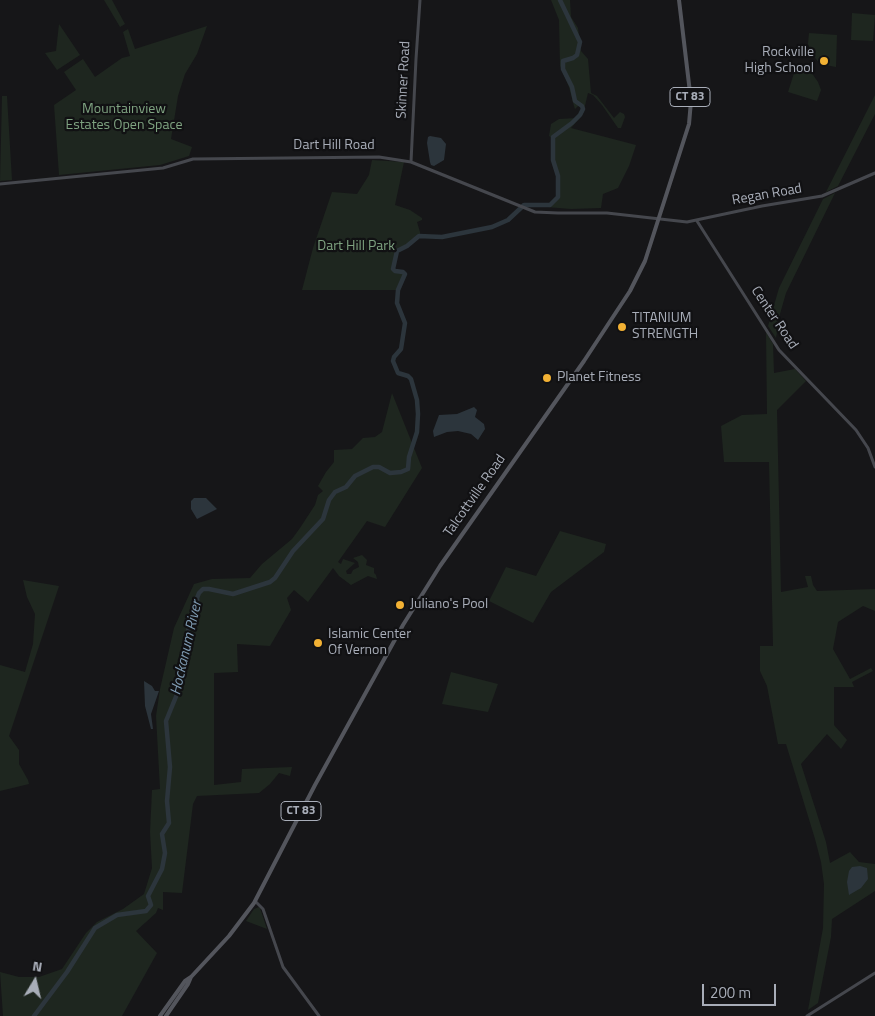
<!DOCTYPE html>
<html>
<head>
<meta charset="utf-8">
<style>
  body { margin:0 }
  #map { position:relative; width:875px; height:1016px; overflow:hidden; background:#161618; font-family:"Titillium Web",sans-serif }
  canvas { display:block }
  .north { position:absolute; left:10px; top:956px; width:50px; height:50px; -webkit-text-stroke:4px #111113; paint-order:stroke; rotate:9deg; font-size:14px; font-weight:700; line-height:20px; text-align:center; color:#a8adb8 }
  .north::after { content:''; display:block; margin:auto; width:18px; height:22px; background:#a8adb8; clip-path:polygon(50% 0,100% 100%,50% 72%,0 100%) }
  .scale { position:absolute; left:702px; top:984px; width:74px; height:22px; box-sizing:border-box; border:2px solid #a8adb8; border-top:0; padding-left:6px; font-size:15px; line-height:18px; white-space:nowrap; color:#a8adb8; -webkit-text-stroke:4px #111113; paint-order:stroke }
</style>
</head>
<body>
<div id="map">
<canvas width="875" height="1016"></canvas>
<div class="north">N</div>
<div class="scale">200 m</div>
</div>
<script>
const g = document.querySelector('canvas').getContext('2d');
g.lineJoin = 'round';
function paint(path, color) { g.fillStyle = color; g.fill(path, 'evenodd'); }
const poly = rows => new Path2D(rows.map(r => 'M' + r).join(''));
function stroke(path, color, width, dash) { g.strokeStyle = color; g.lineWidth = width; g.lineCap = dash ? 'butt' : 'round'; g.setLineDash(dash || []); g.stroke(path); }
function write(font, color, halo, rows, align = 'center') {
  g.font = font + ' "Titillium Web",sans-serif'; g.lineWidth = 4.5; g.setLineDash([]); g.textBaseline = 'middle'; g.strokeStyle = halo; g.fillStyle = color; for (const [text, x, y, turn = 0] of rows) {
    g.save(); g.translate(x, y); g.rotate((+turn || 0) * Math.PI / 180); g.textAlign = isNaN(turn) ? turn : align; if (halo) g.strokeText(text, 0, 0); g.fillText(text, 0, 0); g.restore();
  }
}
const green = poly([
  [104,0,112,0,125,24,120,27],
  [551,0,570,0,571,17,578,28,581,51,588,59,591,93,597,96,614,118,620,112,624,114,625,117,621,128,618,128,602,105,593,95,588,93,583,114,571,128,636,145,629,166,618,188,603,194,601,208,571,209,534,206,550,205,559,196,558,175,554,162,552,138,549,136,551,124,559,119,577,118,582,110,581,107,578,106,575,109,574,106,569,87,560,66,559,20],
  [852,13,875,15,873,41,851,40],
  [59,24,80,55,57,70,45,53,56,51],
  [207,26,197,54,185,74,178,96,171,139,192,147,189,156,160,165,59,175,54,105,76,90,64,72,83,59,95,77,122,58,130,56,123,32,128,29,135,49],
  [809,33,837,35,836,67,820,64,812,54,808,44],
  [796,67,811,72,818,82,821,90,817,101,788,92],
  [875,95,875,114,838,186,826,192],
  [2,96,7,96,12,180,0,181],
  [372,160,404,162,395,205,410,210,422,218,422,220,417,222,420,232,420,236,414,239,406,247,399,250,396,253,393,270,396,272,403,272,405,275,404,279,398,290,302,290,313,248,332,192,357,194,369,175],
  [835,193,786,293,780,314,776,338,768,326,779,288,823,199],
  [766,332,773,344,774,373,795,369,806,381,777,410,781,592,808,587,805,576,811,576,813,585,817,591,875,589,875,611,863,606,838,622,833,649,850,679,871,668,873,671,852,682,854,687,834,687,834,725,847,740,841,749,827,734,801,764,826,842,830,863,850,852,859,862,875,864,875,891,832,919,831,937,818,1003,808,1010,823,928,824,884,821,862,815,839,786,744,778,744,767,686,760,671,760,646,773,646,769,462,724,462,721,426,742,415,767,414],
  [392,393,422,468,385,527,367,521,338,562,341,564,343,559,355,563,346,571,347,574,351,574,353,570,359,567,358,562,353,558,362,555,367,560,366,565,374,568,374,573,376,575,377,579,368,576,351,585,339,576,333,568,308,602,294,590,287,598,291,610,270,646,237,644,238,672,214,673,214,785,241,782,242,769,292,767,290,776,279,773,270,784,259,793,197,796,193,804,182,893,163,892,163,910,158,908,156,913,136,931,157,953,122,1016,3,1016,0,972,19,977,39,977,62,969,86,933,97,922,123,909,144,894,152,868,150,832,152,790,160,789,156,716,160,689,174,628,194,584,212,579,250,578,262,564,292,539,300,528,315,505,318,495,323,491,318,486,326,472,334,462,334,450,352,449,363,438,375,437,382,432],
  [560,531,606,544,604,552,551,592,533,623,489,601,506,567,536,576],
  [23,580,59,586,9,736,19,750,19,764,28,780,29,784,0,791,0,665,25,672,33,644,35,614,27,597],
  [451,672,498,684,488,712,442,704],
  [259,907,260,908,267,929,246,921,254,909]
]);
const water = poly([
  [430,136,441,138,446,144,444,160,434,166,431,165,430,162,427,143,428,137],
  [474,407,477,410,475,417,484,424,485,429,478,440,471,434,458,431,447,432,434,437,433,431,439,415,457,414],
  [194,498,206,498,217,509,197,519,191,509,191,501],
  [144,681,152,686,155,691,159,691,151,714,153,729,151,729,145,706],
  [860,866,867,868,868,879,861,888,849,895,847,882,849,871,852,867]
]);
const river = poly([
  [34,1016,67,972,95,928,117,915,146,911,151,905,148,896,162,869,165,853,162,834,169,823,167,801,170,767,166,721,182,682,189,623,191,617,198,610,197,598,199,593,203,589,209,589,233,594,270,582,275,578,293,551,323,519,329,500,335,492,346,487,355,476,373,467,379,467,390,473,401,472,408,469,409,457,417,432,418,414,417,400,411,379,408,376,398,373,393,361,394,357,401,349,405,323,397,303,398,290,405,274,403,272,395,271,393,269,397,251,407,246,419,236,442,237,492,227,508,220,524,205,550,205,558,197,558,176,553,160,553,137,572,123,580,115,583,109,582,106,575,101,572,87,563,69,563,61,573,58,577,55,580,42,560,0]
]);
const secondary = poly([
  [411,162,416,59,420,0],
  [0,184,163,168,193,159,379,157,411,162,535,212,558,213,607,213,687,222,762,206,822,196,875,173],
  [697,221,779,350,856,430,868,448,875,467],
  [255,901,263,909,283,967,319,1016],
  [807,1016,875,973]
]);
const primary = poly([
  [160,1016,185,981,191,977,229,936,254,903,315,785,403,625,440,566,584,361,630,291,645,261,689,124,691,101,679,0],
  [166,1016,188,984,191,977]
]);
const markers = [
  [824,61,5,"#f2b134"],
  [622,327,5,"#f2b134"],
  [547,378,5,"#f2b134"],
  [400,605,5,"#f2b134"],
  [318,643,5,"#f2b134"]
];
const shields = [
  [690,97,40],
  [301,811,40]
];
const shieldNames = [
  ["CT 83",690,97],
  ["CT 83",301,811]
];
const poiNames = [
  ["Rockville",814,53,"right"],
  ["High School",814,69,"right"],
  ["TITANIUM",632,319],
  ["STRENGTH",632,335],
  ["Planet Fitness",557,378],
  ["Juliano's Pool",410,605],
  ["Islamic Center",328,635],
  ["Of Vernon",328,651]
];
const streetNames = [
  ["Skinner Road",404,80,-87],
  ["Dart Hill Road",334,146],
  ["Regan Road",767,195,-10],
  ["Center Road",774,318,56],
  ["Talcottville Road",475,496,-55]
];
const parkNames = [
  ["Mountainview",124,110],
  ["Estates Open Space",124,126],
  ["Dart Hill Park",356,247]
];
const waterNames = [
  ["Hockanum River",187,648,-77]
];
paint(green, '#1e261f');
paint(water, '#2c353c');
stroke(river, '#2c353c', 4.5);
stroke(secondary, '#45474d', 3);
stroke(primary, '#53555c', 4);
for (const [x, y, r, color] of markers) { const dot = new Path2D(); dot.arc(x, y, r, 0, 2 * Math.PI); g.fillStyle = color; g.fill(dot); stroke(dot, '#111113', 2); }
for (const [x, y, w] of shields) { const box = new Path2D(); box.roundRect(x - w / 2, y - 9.5, w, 19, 4); g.fillStyle = '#111113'; g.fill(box); stroke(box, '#a8adb8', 1); }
write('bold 12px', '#a8adb8', null, shieldNames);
write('14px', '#a8adb8', '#111113', poiNames, 'left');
write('14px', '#a8adb8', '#111113', streetNames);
write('14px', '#7fa381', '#111113', parkNames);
write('italic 15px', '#7f9bb3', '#111113', waterNames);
</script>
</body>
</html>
